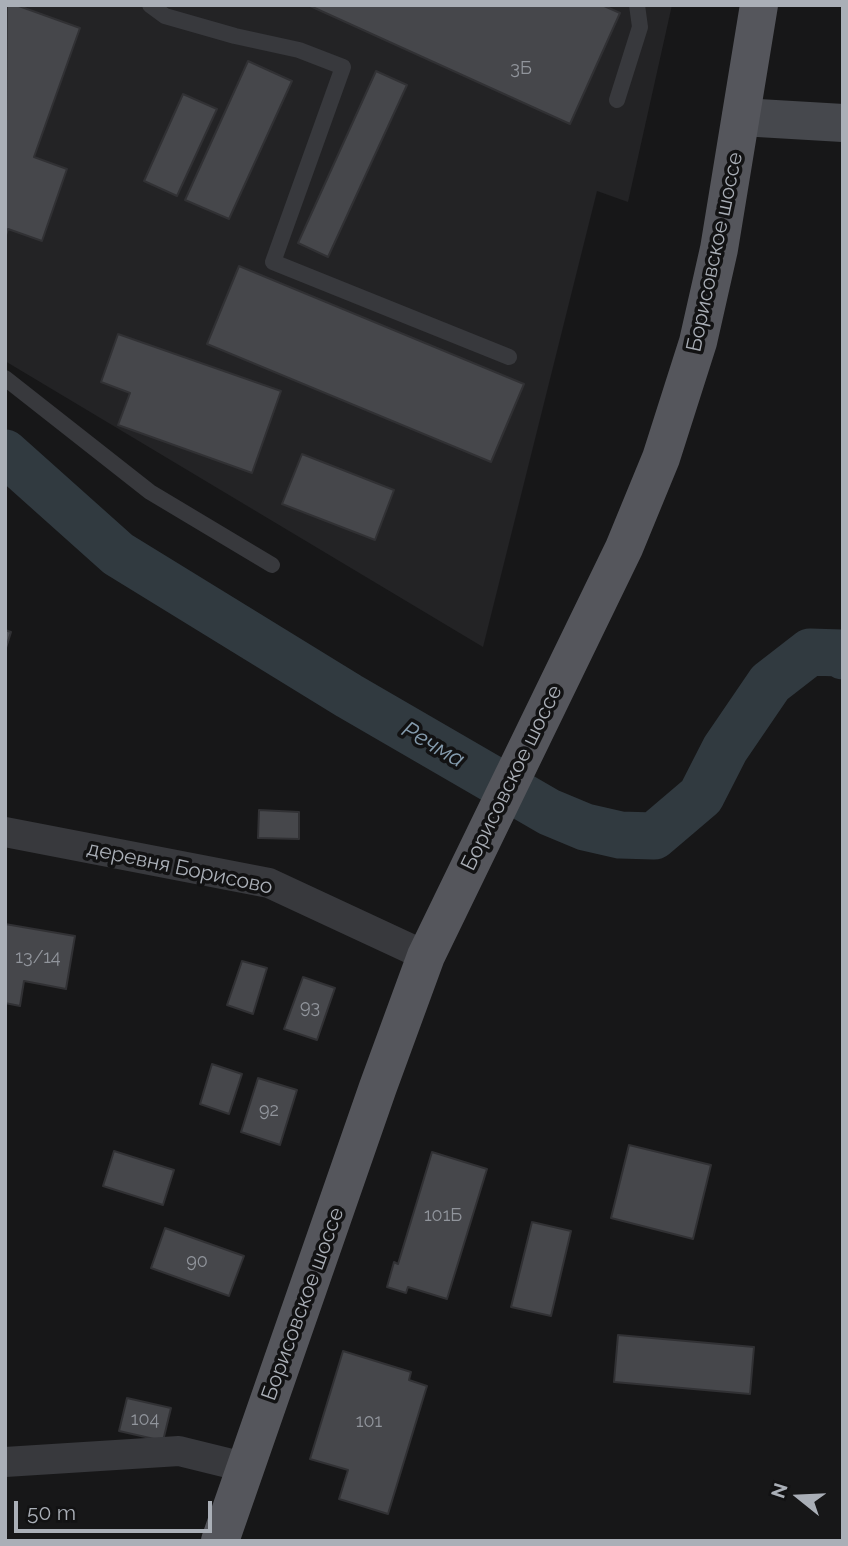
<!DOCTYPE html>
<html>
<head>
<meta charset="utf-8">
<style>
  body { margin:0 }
  #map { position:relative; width:848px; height:1546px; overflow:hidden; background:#171718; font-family:Raleway,sans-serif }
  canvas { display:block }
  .frame { position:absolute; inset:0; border:7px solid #aaafb7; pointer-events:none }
  .north { position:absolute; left:764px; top:1462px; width:70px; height:70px; -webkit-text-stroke:5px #121213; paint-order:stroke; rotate:288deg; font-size:19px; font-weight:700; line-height:28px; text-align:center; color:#aaafb7 }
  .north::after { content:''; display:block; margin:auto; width:24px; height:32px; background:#aaafb7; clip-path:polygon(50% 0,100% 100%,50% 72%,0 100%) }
  .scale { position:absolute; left:14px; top:1501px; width:198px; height:32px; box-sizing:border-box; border:4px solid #aaafb7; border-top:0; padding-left:9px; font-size:21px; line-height:24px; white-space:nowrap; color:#aaafb7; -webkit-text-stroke:5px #121213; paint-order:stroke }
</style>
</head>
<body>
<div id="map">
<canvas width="848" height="1546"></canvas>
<div class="frame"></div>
<div class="north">N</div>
<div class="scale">50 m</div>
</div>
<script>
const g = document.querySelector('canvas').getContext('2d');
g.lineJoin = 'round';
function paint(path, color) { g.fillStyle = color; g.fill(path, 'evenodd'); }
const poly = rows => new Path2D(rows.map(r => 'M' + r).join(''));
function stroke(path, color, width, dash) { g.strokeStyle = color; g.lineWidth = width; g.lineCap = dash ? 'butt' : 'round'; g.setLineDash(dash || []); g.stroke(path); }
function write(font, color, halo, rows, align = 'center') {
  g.font = font + ' Raleway,sans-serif'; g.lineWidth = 7; g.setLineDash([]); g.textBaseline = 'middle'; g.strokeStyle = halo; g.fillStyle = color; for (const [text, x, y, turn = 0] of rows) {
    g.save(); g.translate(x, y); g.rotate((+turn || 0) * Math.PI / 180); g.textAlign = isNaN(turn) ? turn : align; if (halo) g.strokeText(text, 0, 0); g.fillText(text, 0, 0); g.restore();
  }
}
const built = poly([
  [5,5,672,5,628,202,597,191,483,647,5,361]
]);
const river = poly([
  [5,453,118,554,349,696,549,812,585,827,620,835,654,836,701,796,725,749,770,683,810,652,841,653,843,656]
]);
const building = poly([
  [7,5,16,5,80,28,34,157,67,169,42,241,8,229,5,238,7,5],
  [308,5,602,5,620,13,570,124,308,5],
  [248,61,292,81,229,219,185,200,248,61],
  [376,71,407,85,328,257,298,243,376,71],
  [183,94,217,109,177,196,144,181,183,94],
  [239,266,524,384,491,462,207,344,239,266],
  [118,334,281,391,252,473,118,425,130,393,101,382,118,334],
  [302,454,394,490,375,540,282,504,302,454],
  [5,630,11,632,5,651,5,630],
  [259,810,299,812,299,839,258,838,259,810],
  [5,924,75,936,66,989,24,981,20,1006,5,1003,5,924],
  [242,961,267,968,253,1014,227,1005,242,961],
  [303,977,335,988,317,1040,284,1029,303,977],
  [212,1064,242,1074,229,1114,200,1104,212,1064],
  [258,1078,297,1090,280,1145,241,1132,258,1078],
  [629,1145,711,1165,693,1239,611,1218,629,1145],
  [114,1151,174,1170,163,1205,103,1186,114,1151],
  [432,1152,487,1169,447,1299,408,1287,406,1293,387,1287,394,1262,398,1264,432,1152],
  [532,1222,571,1231,551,1316,511,1307,532,1222],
  [165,1228,244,1256,229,1296,151,1268,165,1228],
  [618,1335,754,1347,750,1394,614,1382,618,1335],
  [343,1351,411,1372,409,1380,427,1386,388,1514,339,1499,348,1470,310,1459,343,1351],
  [127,1398,171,1408,163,1441,119,1431,127,1398]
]);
const lane = poly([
  [150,5,165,16,235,36,299,50,343,67,273,262,509,357],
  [617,100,640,27,637,5],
  [5,378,150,492,272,565]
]);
const street = poly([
  [5,832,269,883,426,956],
  [5,1462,179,1451,244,1467]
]);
const secondary = poly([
  [741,117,843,123]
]);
const primary = poly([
  [220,1541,378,1087,426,956,624,548,661,458,698,342,719,249,759,5]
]);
const numberNames = [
  ["3Б",521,69],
  ["13/14",38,958],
  ["93",310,1008],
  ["92",269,1111],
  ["101Б",443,1216],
  ["90",197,1262],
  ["104",145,1420],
  ["101",369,1422]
];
const streetNames = [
  ["Борисовское шоссе",715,252,-78],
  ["Борисовское шоссе",512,778,-64],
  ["деревня Борисово",180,868,12],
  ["Борисовское шоссе",303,1304,-70]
];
const waterNames = [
  ["Речма",433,745,30]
];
paint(built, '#232325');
stroke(river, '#313a40', 47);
paint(building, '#46474b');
stroke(building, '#313134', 2);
stroke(lane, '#38393d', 16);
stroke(street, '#38393d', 30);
stroke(secondary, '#46484d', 38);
stroke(primary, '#55565c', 38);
write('18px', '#91959c', null, numberNames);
write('21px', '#aaafb7', '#121213', streetNames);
write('italic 23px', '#859cae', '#121213', waterNames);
</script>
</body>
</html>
